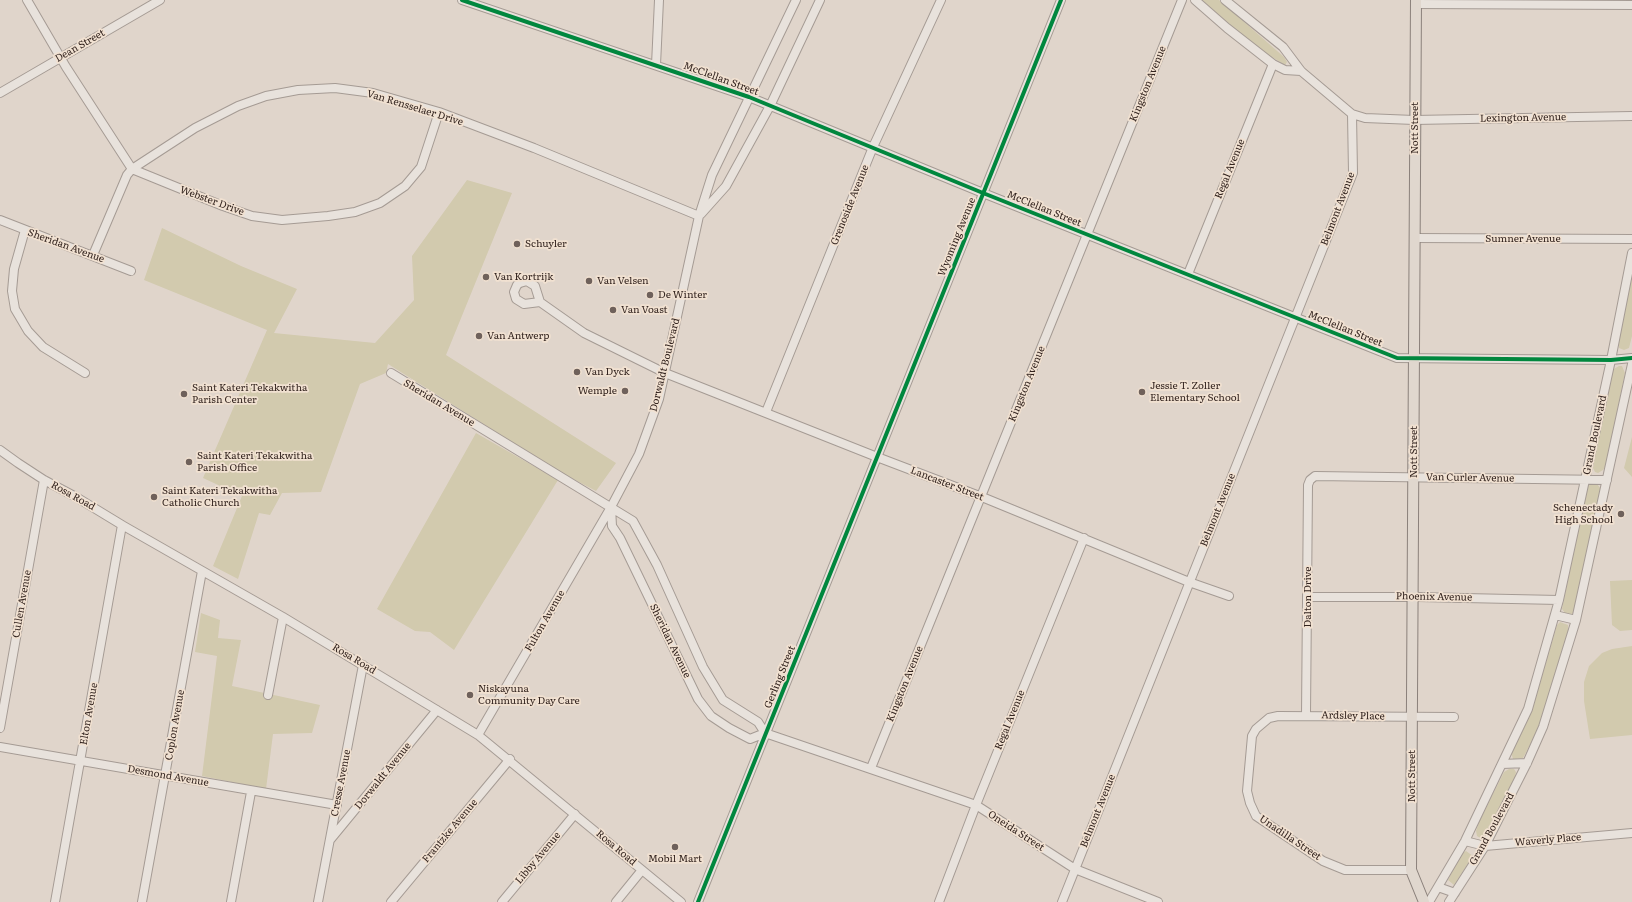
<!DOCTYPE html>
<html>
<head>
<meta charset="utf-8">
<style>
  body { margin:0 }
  canvas { display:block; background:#e0d5cb }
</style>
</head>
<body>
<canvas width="1632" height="902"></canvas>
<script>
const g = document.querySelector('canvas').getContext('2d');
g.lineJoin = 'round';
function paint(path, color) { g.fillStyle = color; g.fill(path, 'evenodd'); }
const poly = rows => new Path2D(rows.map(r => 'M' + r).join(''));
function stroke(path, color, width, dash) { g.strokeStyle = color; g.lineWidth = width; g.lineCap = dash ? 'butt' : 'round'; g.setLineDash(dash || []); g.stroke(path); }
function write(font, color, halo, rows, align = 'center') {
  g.font = font + ' Literata,serif'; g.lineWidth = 3.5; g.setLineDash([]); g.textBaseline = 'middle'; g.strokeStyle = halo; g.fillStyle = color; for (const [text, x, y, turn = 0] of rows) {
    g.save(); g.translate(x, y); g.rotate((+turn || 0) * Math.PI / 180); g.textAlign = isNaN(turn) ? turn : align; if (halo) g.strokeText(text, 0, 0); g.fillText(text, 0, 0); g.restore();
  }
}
const green = poly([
  [1200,0,1219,0,1284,57,1287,62,1285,65,1262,51],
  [467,180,512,193,446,355,616,463,596,491,560,472,388,364,386,373,360,384,321,492,282,493,270,515,259,513,238,579,213,566,242,496,203,478,267,330,144,280,162,228,241,266,297,289,274,333,375,343,414,300,412,256],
  [1632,276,1632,336,1629,348,1624,350,1619,348,1618,341],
  [1619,366,1622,366,1625,373,1606,465,1603,470,1598,473,1595,472,1593,468,1597,441,1612,370],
  [476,433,558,480,454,650,430,632,415,631,377,609],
  [1632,437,1632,477,1624,468],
  [1594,483,1597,484,1601,489,1574,611,1572,614,1565,613,1562,609,1588,484],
  [1632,580,1632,630,1620,631,1612,625,1610,581],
  [201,613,220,620,218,638,241,640,232,686,320,705,312,733,273,734,266,789,202,776,217,656,195,652],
  [1560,622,1568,625,1568,631,1550,694,1536,733,1523,758,1513,759,1511,752,1533,707,1557,625],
  [1632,646,1632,735,1590,739,1584,701,1584,682,1589,666,1602,653,1612,649],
  [1509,769,1514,769,1516,772,1515,778,1482,839,1477,836,1476,831,1479,822,1504,772],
  [1466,851,1473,856,1454,885,1448,880,1461,854]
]);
const minor = poly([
  [27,0,66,67,132,169,223,206,252,216,282,220,328,216,355,212,380,203,405,186,421,167,439,112],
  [462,0,749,97,983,193,1397,358,1611,360,1632,358],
  [1195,0,1227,28,1273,64,1285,70,1301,71],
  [1225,0,1283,47,1301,71,1352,114,1365,118,1414,120,1632,116],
  [1416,4,1632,5],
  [656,65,659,0],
  [0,93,160,0],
  [701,214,726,186,770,106,820,0],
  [0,220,131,271],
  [25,230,14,269,12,291,15,309,28,331,43,347,85,373],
  [1414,238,1632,239],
  [93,255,127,175,132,169,195,128,238,106,266,96,298,90,335,88,373,93,439,112,534,148,699,216],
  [1188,274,1273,64],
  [527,281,535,286,540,302,524,304,516,299,514,292,517,285,520,283,527,281],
  [540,302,584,333,665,373,877,457,982,497,1189,582,1229,596],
  [391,373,633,521,657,565,703,667,723,700,758,722,765,733,976,805,1075,869,1158,902],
  [766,412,873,147,941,0],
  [0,450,18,463,44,480,76,497,122,525,283,617,478,735,681,902],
  [611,507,612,526,620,538,698,699,711,716,729,728,750,739,765,733],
  [1308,597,1417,597,1559,600],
  [1555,615,1576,620],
  [268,695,283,617],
  [1306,715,1308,485,1310,480,1315,476,1607,480],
  [0,728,44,480],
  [478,735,611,507,639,454,659,399,699,216,712,175,796,0],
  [0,747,337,805],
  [1502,764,1527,763],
  [871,768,1182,0],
  [330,840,437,710],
  [1465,841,1485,846,1632,833],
  [1411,870,1345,870,1323,861,1256,816,1250,803,1247,791,1252,736,1256,729,1269,718,1278,716,1454,717],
  [1438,887,1455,893],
  [55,902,122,525],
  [142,902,202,571],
  [231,902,251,792],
  [318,902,363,665],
  [391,902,510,759],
  [502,902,575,814],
  [616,902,642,870],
  [698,902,1061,0],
  [939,902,976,805,1084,538],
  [1062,902,1353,173,1352,114],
  [1429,902,1465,841,1528,709,1559,600,1611,360,1632,253],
  [1449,902,1485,846,1527,763,1543,727,1576,620,1632,364]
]);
const major = poly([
  [1416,0,1411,870,1424,902]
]);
const cycleway = poly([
  [462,0,749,97,983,193,1397,358,1611,360,1632,358],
  [698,902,1061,0]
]);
const markers = [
  [517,244,4,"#6f615b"],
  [486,277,4,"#6f615b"],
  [589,281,4,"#6f615b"],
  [650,295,4,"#6f615b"],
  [613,310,4,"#6f615b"],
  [479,336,4,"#6f615b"],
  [577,372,4,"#6f615b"],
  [625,391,4,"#6f615b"],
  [1142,392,4,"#6f615b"],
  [184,394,4,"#6f615b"],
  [189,462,4,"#6f615b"],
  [154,497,4,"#6f615b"],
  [1621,514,4,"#6f615b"],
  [470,695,4,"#6f615b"],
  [675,847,4,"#6f615b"]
];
const streetNames = [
  ["Dean Street",80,46,-30],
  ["McClellan Street",721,79,20],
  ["Kingston Avenue",1148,84,-68],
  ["Van Rensselaer Drive",415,108,17],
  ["Lexington Avenue",1523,118,-1],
  ["Nott Street",1415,128,-90],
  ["Regal Avenue",1230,169,-68],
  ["Webster Drive",212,201,20],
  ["Grenoside Avenue",850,205,-68],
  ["McClellan Street",1044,209,22],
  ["Belmont Avenue",1338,209,-69],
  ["Wyoming Avenue",957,237,-68],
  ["Sumner Avenue",1523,239],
  ["Sheridan Avenue",66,246,20],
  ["McClellan Street",1345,329,22],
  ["Dorwaldt Boulevard",665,365,-76],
  ["Kingston Avenue",1027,384,-68],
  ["Sheridan Avenue",439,403,31],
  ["Grand Boulevard",1595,435,-78],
  ["Nott Street",1414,452,-90],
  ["Van Curler Avenue",1470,478,1],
  ["Lancaster Street",947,484,21],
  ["Rosa Road",73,496,29],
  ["Belmont Avenue",1218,510,-68],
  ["Dalton Drive",1308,597,-90],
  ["Phoenix Avenue",1434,597,1],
  ["Cullen Avenue",22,604,-80],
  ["Fulton Avenue",545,621,-60],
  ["Sheridan Avenue",670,641,64],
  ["Rosa Road",354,659,31],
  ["Gerling Street",780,677,-68],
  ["Kingston Avenue",905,684,-68],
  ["Elton Avenue",89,714,-80],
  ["Ardsley Place",1353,716,1],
  ["Regal Avenue",1010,720,-68],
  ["Coplon Avenue",175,725,-80],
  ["Desmond Avenue",168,776,10],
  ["Dorwaldt Avenue",383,776,-51],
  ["Nott Street",1412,776,-90],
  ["Cresse Avenue",341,783,-79],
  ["Belmont Avenue",1098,811,-68],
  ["Grand Boulevard",1492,829,-61],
  ["Frantzke Avenue",450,831,-50],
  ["Oneida Street",1016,831,33],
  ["Unadilla Street",1290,838,34],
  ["Waverly Place",1548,840,-5],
  ["Rosa Road",616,848,40],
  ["Libby Avenue",538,858,-50]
];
const poiNames = [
  ["Schuyler",525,244],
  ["Van Kortrijk",494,277],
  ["Van Velsen",597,281],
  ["De Winter",658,295],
  ["Van Voast",621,310],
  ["Van Antwerp",487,336],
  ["Van Dyck",585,372],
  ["Jessie T. Zoller",1150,386],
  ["Elementary School",1150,398],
  ["Saint Kateri Tekakwitha",192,388],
  ["Parish Center",192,400],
  ["Wemple",617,391,"right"],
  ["Saint Kateri Tekakwitha",197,456],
  ["Parish Office",197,468],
  ["Saint Kateri Tekakwitha",162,491],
  ["Catholic Church",162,503],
  ["Schenectady",1613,508,"right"],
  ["High School",1613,520,"right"],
  ["Niskayuna",478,689],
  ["Community Day Care",478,701],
  ["Mobil Mart",675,859,"center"]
];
paint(green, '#d2caae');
stroke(minor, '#a59b94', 10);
stroke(major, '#8b817b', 12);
stroke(minor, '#e8e2dc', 8);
stroke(major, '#e0d7ce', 10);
stroke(cycleway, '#00873e', 4);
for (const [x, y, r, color] of markers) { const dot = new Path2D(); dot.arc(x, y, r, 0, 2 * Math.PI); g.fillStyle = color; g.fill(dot); stroke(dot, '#f1e1d1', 1.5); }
write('10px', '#32231e', '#f1e1d1', streetNames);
write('10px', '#32231e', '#f1e1d1', poiNames, 'left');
</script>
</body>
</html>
